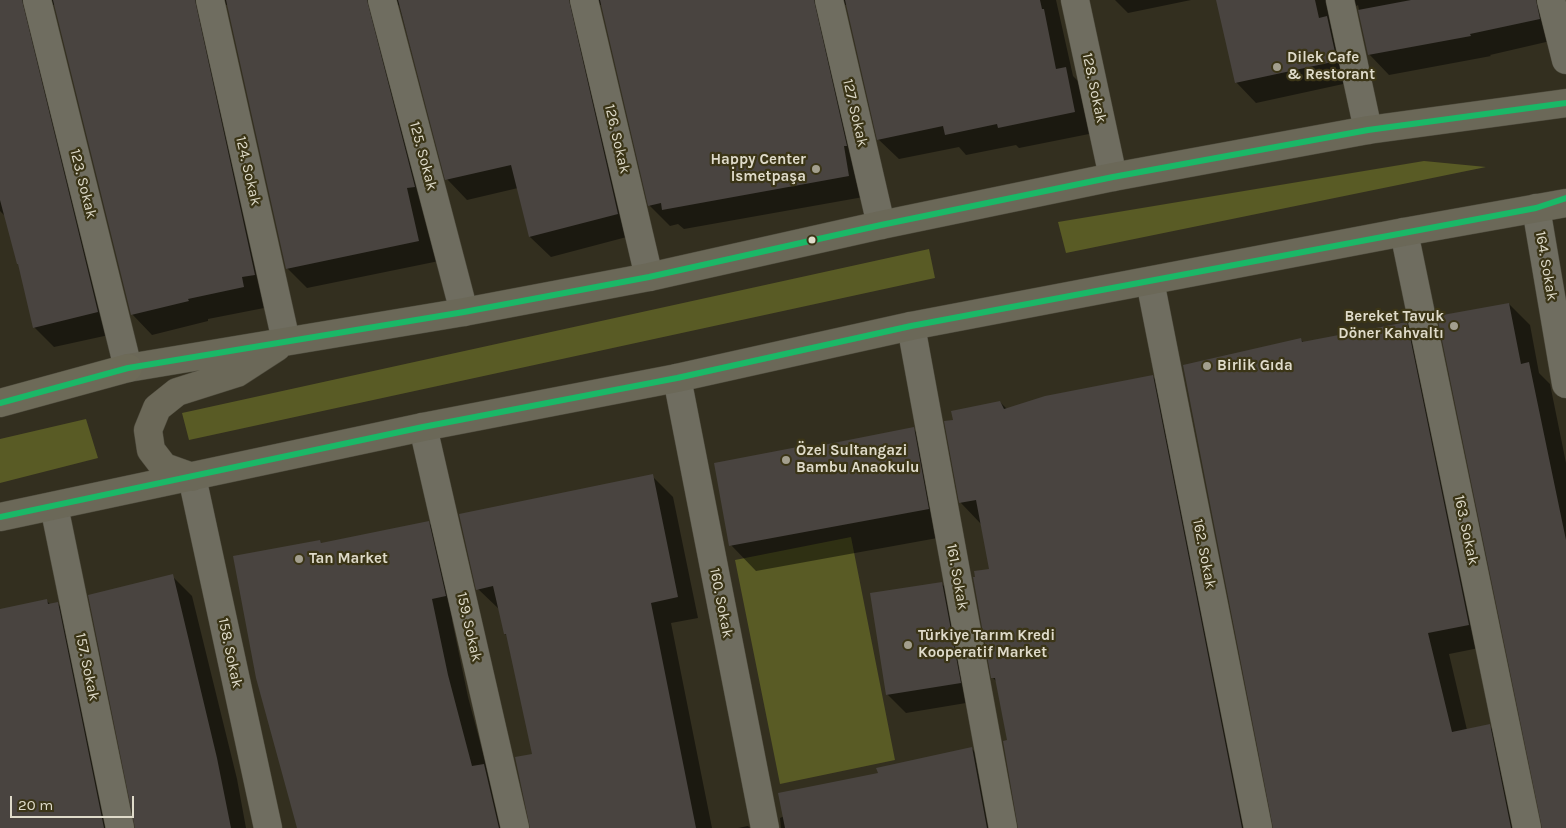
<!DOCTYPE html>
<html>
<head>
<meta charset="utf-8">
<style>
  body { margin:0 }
  #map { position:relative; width:1566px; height:828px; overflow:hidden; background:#332f1f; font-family:Karla,sans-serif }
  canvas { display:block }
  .scale { position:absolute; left:10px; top:796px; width:124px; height:22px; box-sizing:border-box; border:2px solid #dfdbca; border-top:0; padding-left:6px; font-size:15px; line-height:18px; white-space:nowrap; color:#dfdbca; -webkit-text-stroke:4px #3b3517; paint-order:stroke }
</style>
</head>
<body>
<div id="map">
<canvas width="1566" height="828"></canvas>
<div class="scale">20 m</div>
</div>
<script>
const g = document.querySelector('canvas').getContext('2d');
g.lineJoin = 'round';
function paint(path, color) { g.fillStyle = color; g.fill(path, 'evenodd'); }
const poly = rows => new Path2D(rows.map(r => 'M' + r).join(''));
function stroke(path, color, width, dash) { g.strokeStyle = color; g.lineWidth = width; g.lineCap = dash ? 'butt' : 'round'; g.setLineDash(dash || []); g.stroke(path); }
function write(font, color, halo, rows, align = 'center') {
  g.font = font + ' Karla,sans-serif'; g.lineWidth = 4.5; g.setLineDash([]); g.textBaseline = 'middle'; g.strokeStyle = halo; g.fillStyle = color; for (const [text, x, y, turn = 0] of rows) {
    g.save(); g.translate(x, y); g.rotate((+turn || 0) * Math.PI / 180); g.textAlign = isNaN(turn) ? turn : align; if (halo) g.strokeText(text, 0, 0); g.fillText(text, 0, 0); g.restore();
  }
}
const green = poly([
  [1424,161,1486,167,1066,253,1058,222],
  [929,249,935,278,189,440,182,413],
  [86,419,98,458,0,483,0,439],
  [851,537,895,760,780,784,735,560]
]);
const shadow = poly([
  [0,0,1056,0,1073,76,1086,89,1094,133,1019,148,1016,145,966,155,959,147,899,159,878,139,847,4,838,9,869,196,684,229,678,224,670,226,650,206,602,4,593,9,638,234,551,257,530,237,518,188,467,200,447,179,399,5,391,9,439,261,307,288,287,268,228,4,219,9,275,295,262,298,264,308,208,319,208,321,152,335,132,314,55,4,46,9,118,333,54,347,34,327,20,266,6,217,0,211],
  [1115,0,1191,0,1128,13],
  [1218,0,1566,0,1566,6,1559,39,1490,55,1491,56,1389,75,1369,54,1358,5,1350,9,1357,81,1256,103,1236,82],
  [1509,304,1530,325,1539,373,1550,384,1566,463,1566,828,1543,828],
  [1406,323,1427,344,1489,646,1449,654,1467,730,1489,726,1510,747,1527,828,1274,828,1301,340,1304,343],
  [1152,376,1173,397,1258,828,1019,828,1009,741,998,683,993,678,991,570,981,524,961,503,946,422,955,421,1000,402,1007,409],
  [913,429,939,454,954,535,756,571,731,545,807,447,809,449],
  [652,476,673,497,698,618,671,623,712,828,531,828,533,755,508,636,505,634,500,610,478,589],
  [428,522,449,543,466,617,452,620,468,697,487,768,505,786,514,828,297,828,320,541,322,544],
  [172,576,192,596,237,779,246,828,136,828],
  [942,584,960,602,978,701,906,713,887,694],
  [46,600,51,605,57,603,77,623,119,828,0,828,0,610],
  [972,749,993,769,1004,828,781,828,780,818,879,774],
  [748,826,750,828,738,828]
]);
const building = poly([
  [0,0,22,0,98,312,33,328,18,264,17,264,0,200],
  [53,0,195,0,255,275,242,277,244,287,188,299,189,301,131,315],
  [226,0,367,0,415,187,407,188,419,241,286,269],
  [398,0,569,0,618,214,529,237,511,165,445,180],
  [600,0,814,0,847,146,844,146,849,176,662,210,661,203,648,206],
  [845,0,1040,0,1042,9,1044,9,1056,69,1066,67,1075,112,998,128,997,124,945,135,943,126,877,140],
  [1216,0,1315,0,1319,18,1327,16,1337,61,1235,83],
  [1411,0,1536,0,1540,19,1470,34,1471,36,1368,55,1358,10],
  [1509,303,1521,364,1529,362,1566,540,1566,828,1542,828,1437,316],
  [1407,322,1469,625,1428,633,1452,732,1490,724,1511,828,1273,828,1183,365,1301,338,1302,342],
  [1153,375,1242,828,1018,828,1003,741,1007,740,995,678,991,678,973,577,975,577,974,571,989,569,976,500,959,503,944,421,953,420,951,411,1000,401,1004,409,1045,396],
  [914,427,929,509,729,546,714,463,808,445,808,448],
  [653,474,678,597,651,603,696,828,530,828,515,757,532,754,506,634,504,634,493,586,476,590,459,514],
  [429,521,446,596,432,599,448,675,472,766,484,764,499,828,297,828,256,678,233,556,320,540,321,543],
  [173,574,217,758,231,828,135,828,88,595],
  [942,582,961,683,886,695,870,593],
  [47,599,48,604,58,602,104,828,0,828,0,609],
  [972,747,987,828,785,828,778,793,878,773,876,768]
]);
const minor = poly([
  [37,0,128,368],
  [210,0,286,341],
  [382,0,464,312],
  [584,0,649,277],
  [829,0,881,225],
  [1075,0,1113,177],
  [1340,0,1368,130],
  [1551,0,1566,60],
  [1536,208,1566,384],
  [1404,232,1527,828],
  [1150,281,1258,828],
  [911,326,1003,828],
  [677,378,765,828],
  [423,427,515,828],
  [192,477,268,828],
  [54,506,120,828]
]);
const primary = poly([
  [128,368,464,312,649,277,881,225,1113,177,1368,130,1566,103],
  [192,477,164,467,151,450,148,430,157,408,177,392,237,373,277,347],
  [0,517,423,427,677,378,911,326,1404,232,1566,203]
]);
const trunk = poly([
  [0,403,128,368]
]);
const bus1 = poly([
  [0,403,128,368,464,312,649,277,881,225,1113,177,1368,130,1566,103],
  [0,517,423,427,677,378,911,326,1536,208,1566,198]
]);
const markers = [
  [1277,67,5,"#a39f8e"],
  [816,169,5,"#a39f8e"],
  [812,240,4.5,"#dfdbca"],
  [1454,326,5,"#a39f8e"],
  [1207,366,5,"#a39f8e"],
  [786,460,5,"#a39f8e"],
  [299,559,5,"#a39f8e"],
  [908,645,5,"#a39f8e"]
];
const poiNames = [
  ["Dilek Cafe",1287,58],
  ["& Restorant",1287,75],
  ["Happy Center",806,160,"right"],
  ["İsmetpaşa",806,177,"right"],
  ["Bereket Tavuk",1444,317,"right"],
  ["Döner Kahvaltı",1444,334,"right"],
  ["Birlik Gıda",1217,366],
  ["Özel Sultangazi",796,451],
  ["Bambu Anaokulu",796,468],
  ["Tan Market",309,559],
  ["Türkiye Tarım Kredi",918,636],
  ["Kooperatif Market",918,653]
];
const streetNames = [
  ["128. Sokak",1094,88,78],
  ["127. Sokak",855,113,77],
  ["126. Sokak",617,139,77],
  ["125. Sokak",423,156,75],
  ["124. Sokak",248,171,77],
  ["123. Sokak",83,184,76],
  ["164. Sokak",1546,266,80],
  ["163. Sokak",1466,530,78],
  ["162. Sokak",1204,554,79],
  ["161. Sokak",957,577,80],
  ["160. Sokak",721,603,79],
  ["159. Sokak",469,627,77],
  ["158. Sokak",230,653,78],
  ["157. Sokak",87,667,78]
];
paint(green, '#595b25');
paint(shadow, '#0007');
paint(building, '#494440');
stroke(minor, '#4d4a3c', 29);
stroke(primary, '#4d4a3c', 29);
stroke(trunk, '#4d4a3c', 29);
stroke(minor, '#6f6d60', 28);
stroke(primary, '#6b6858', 28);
stroke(trunk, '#6d6a58', 28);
stroke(bus1, '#1ab867', 6);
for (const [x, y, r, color] of markers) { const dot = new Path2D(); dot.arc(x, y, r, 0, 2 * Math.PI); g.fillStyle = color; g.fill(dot); stroke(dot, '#3b3517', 2); }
write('bold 15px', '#dfdbca', '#3b3517', poiNames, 'left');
write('15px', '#dfdbca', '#3b3517', streetNames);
</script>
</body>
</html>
